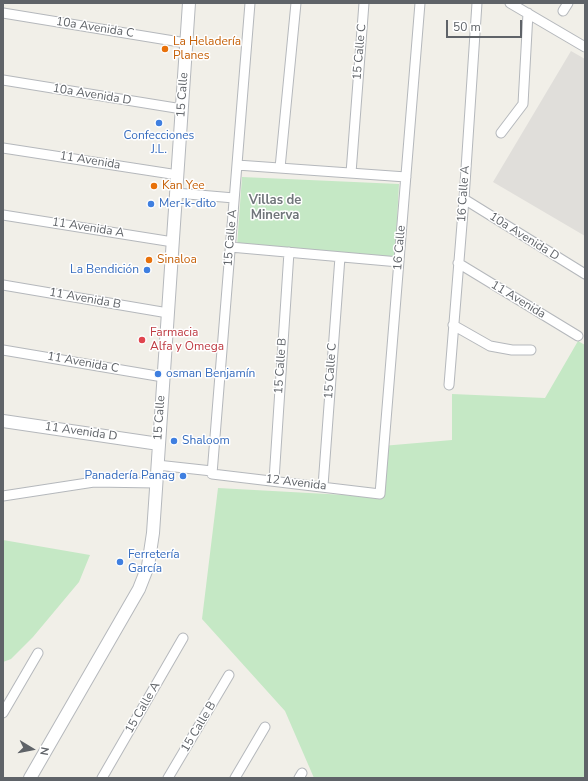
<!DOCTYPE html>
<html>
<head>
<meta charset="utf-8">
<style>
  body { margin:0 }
  #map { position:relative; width:588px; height:781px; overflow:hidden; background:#f1efe8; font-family:"Nunito Sans",sans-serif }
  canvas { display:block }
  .frame { position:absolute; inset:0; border:4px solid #5f6368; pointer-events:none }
  .north { position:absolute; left:12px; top:729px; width:40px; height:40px; -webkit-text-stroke:3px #fff; paint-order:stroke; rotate:100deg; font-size:11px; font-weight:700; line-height:16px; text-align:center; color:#5f6368 }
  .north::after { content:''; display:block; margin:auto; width:14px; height:18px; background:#5f6368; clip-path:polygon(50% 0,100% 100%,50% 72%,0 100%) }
  .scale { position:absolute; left:446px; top:20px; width:76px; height:18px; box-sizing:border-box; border:2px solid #5f6368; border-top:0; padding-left:5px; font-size:12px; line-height:14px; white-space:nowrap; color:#5f6368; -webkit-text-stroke:3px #fff; paint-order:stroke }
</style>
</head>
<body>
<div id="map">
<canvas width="588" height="781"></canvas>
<div class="frame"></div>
<div class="north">N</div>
<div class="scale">50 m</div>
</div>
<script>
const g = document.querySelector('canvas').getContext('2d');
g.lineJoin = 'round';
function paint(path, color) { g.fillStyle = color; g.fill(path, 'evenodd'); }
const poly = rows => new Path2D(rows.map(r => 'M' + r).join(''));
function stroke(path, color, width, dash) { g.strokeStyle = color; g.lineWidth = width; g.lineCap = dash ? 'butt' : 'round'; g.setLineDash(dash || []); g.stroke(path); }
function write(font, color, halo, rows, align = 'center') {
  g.font = font + ' "Nunito Sans",sans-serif'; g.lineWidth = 3; g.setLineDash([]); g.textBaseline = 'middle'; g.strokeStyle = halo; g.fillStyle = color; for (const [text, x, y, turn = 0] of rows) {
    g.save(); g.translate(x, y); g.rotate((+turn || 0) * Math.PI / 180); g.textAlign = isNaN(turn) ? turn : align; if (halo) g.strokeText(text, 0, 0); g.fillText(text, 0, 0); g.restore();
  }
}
const industrial = poly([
  [571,51,585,59,585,236,493,182]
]);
const green = poly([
  [242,177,399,184,395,258,237,246],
  [578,341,585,345,585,778,314,778,285,711,202,619,218,488,382,497,382,446,452,440,452,394,545,398],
  [3,540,90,555,79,582,33,637,11,659,3,662]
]);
const minor = poly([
  [250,3,212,474,380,494,420,3],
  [510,3,585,47],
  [563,11,568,3],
  [3,13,186,43],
  [3,80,182,109],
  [501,133,523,104,528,13],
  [3,148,178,175],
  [237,165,406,177],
  [280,168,296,3],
  [351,173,364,3],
  [176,193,234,198],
  [464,199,585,274],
  [3,215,173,242],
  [230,247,399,262],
  [458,263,578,336],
  [3,285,168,313],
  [453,325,490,346,512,350,531,350],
  [3,350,163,377],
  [449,385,464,199,477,3],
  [157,465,212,471],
  [274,480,289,252],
  [323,486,340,257],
  [3,496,94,482,156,483],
  [3,713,38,653],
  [102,778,183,638],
  [168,778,229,675],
  [235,778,265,727],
  [299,778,302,773]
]);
const tertiary = poly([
  [3,421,159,444],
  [30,778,139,589,148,566,153,533,189,3]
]);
const markers = [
  [165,49,4,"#e8710a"],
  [159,123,4,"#3f7fe0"],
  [154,186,4,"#e8710a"],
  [151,204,4,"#3f7fe0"],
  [149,260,4,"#e8710a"],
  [147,270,4,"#3f7fe0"],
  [142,340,4,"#e0444e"],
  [158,374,4,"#3f7fe0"],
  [174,441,4,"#3f7fe0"],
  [183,476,4,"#3f7fe0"],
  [120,562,4,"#3f7fe0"]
];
const streetNames = [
  ["10a Avenida C",95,28,9],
  ["15 Calle C",360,52,-85],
  ["10a Avenida D",92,95,9],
  ["15 Calle",183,95,-86],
  ["11 Avenida",90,161,9],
  ["16 Calle A",464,194,-86],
  ["11 Avenida A",88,228,9],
  ["10a Avenida D",524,237,32],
  ["15 Calle A",231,238,-85],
  ["16 Calle",400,248,-85],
  ["11 Avenida B",85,299,10],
  ["11 Avenida",518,300,31],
  ["11 Avenida C",83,363,10],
  ["15 Calle B",281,366,-86],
  ["15 Calle C",331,371,-86],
  ["15 Calle",160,418,-86],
  ["11 Avenida D",81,432,8],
  ["12 Avenida",296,483,7],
  ["15 Calle A",143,708,-60],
  ["15 Calle B",199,727,-59]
];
const foodNames = [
  ["La Heladería",173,42],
  ["Planes",173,56],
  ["Kan Yee",162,186],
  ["Sinaloa",157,260]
];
const shopNames = [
  ["Confecciones",159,136,"center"],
  ["J.L.",159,150,"center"],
  ["Mer-k-dito",159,204],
  ["La Bendición",139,270,"right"],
  ["osman Benjamín",166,374],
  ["Shaloom",182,441],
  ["Panadería Panag",175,476,"right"],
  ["Ferretería",128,555],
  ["García",128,569]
];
const healthNames = [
  ["Farmacia",150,333],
  ["Alfa y Omega",150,347]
];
const neighbourhoodNames = [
  ["Villas de",275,201],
  ["Minerva",275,216]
];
paint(industrial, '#e0deda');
paint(green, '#c5e8c5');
stroke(minor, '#b5b8bc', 11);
stroke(tertiary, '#b5b8bc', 14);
stroke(minor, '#fff', 9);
stroke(tertiary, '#fff', 12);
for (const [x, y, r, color] of markers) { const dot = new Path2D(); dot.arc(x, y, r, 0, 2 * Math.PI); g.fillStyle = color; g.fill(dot); stroke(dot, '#fff', 1.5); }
write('12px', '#5f6368', '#fff', streetNames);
write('12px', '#c56008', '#fff', foodNames, 'left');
write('12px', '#366cbe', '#fff', shopNames, 'left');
write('12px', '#be3a42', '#fff', healthNames, 'left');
write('bold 13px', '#70757a', '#fff', neighbourhoodNames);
</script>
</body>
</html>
